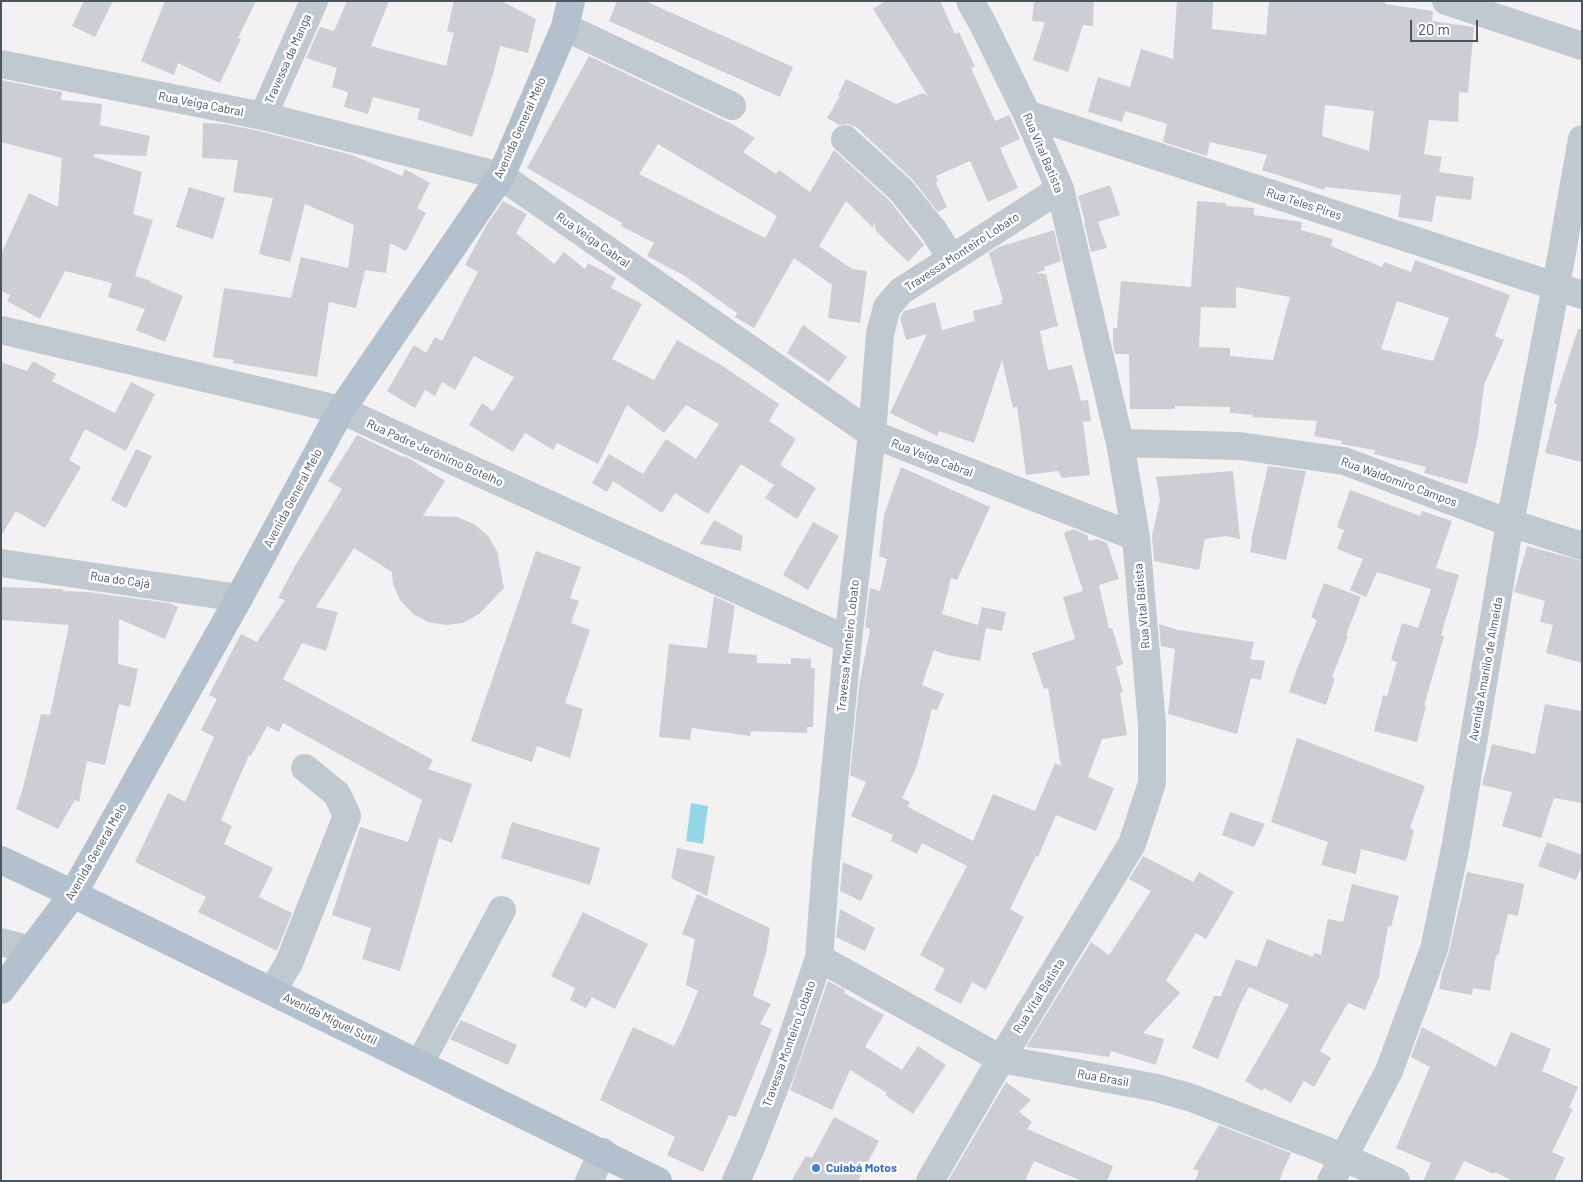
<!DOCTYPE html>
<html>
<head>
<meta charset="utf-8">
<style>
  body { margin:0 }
  #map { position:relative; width:1583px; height:1182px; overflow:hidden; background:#f3f1f2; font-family:Barlow,sans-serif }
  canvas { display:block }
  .frame { position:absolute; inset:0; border:2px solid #4a555e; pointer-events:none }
  .scale { position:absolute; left:1410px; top:20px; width:68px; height:22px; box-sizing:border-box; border:2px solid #4a555e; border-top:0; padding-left:6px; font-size:15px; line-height:18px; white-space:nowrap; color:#4a555e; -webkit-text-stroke:4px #fff; paint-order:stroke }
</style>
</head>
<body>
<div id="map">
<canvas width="1583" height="1182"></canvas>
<div class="frame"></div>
<div class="scale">20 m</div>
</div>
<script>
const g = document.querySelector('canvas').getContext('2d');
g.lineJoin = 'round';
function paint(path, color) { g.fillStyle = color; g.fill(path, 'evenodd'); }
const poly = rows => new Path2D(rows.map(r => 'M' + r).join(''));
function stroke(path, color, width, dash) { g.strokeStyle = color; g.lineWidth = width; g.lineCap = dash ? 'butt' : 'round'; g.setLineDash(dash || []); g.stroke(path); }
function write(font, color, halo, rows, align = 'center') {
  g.font = font + ' Barlow,sans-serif'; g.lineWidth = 5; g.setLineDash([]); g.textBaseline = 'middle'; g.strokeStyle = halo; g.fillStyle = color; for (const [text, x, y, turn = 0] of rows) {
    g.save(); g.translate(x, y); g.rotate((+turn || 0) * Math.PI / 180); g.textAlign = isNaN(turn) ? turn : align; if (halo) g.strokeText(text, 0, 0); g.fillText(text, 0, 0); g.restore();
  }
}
const water = poly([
  [691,803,708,806,703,844,686,841]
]);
const building = poly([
  [84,1,113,1,95,37,72,26],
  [165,1,256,1,238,38,241,39,220,83,178,63,174,75,141,61],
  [347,1,389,1,371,46,446,66,454,33,447,31,454,1,501,1,536,19,528,53,500,46,493,74,472,137,417,119,420,109,373,97,368,114,344,107,348,92,332,87,337,68,306,58,320,27,334,31],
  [617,1,645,1,793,67,780,97,609,21],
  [885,1,940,1,955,34,959,32,975,67,971,68,995,121,1009,115,1020,139,1000,148,1018,188,988,202,970,161,936,176,938,181,936,183,947,207,938,212,912,179,856,127,848,124,839,125,827,118,840,96,838,95,846,79,896,104,923,93,928,96,873,9],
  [1034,1,1094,1,1093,26,1083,25,1068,72,1033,60,1045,22,1032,21],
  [1177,1,1213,1,1212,29,1266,35,1269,1,1385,1,1385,4,1433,11,1432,21,1474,27,1468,93,1459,92,1458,122,1429,120,1424,154,1442,157,1439,172,1474,177,1471,200,1436,196,1432,222,1398,217,1401,195,1325,187,1324,190,1262,170,1267,155,1210,142,1207,156,1163,142,1167,124,1125,111,1122,122,1088,112,1098,77,1130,87,1141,49,1173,59],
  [1325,105,1374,111,1369,151,1322,136],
  [589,56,732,124,755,138,743,152,776,174,779,170,810,192,834,150,890,201,924,245,908,262,876,231,874,221,873,228,846,201,819,246,852,269,867,271,860,323,828,318,832,285,794,258,754,328,735,317,737,313,685,276,647,256,654,243,621,226,622,223,527,168],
  [658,144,777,216,765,238,639,174],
  [1,80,62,92,61,100,102,104,100,125,150,136,146,156,94,154,94,157,142,172,133,214,153,220,135,276,151,281,150,282,183,296,165,342,136,330,145,309,108,297,112,283,65,271,40,319,7,301,10,295,1,291,1,254,29,193,58,207,62,158,1,142],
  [203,123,224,124,260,131,352,155,402,176,405,169,430,183,417,208,426,213,406,251,390,243,386,273,365,270,356,308,329,302,317,377,233,363,234,360,213,357,224,288,291,298,301,257,348,268,354,225,305,204,290,262,259,254,273,198,233,192,238,160,202,158],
  [1110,185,1120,215,1098,222,1107,248,1091,252,1084,221,1085,221,1078,196],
  [189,187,225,198,213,239,176,227],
  [503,201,527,214,516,233,554,264,564,252,585,269,588,263,616,278,611,288,642,304,612,359,654,380,677,340,721,365,779,404,769,421,796,439,780,465,816,488,797,519,765,498,774,485,741,464,708,514,675,493,662,513,613,481,607,492,592,483,609,454,643,474,666,439,696,459,719,424,686,405,664,433,627,405,598,464,557,443,553,450,525,433,513,452,469,425,482,403,493,411,514,377,474,356,455,390,442,382,435,396,425,390,415,408,387,391,414,345,426,353,435,337,442,341,478,272,465,265,486,226],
  [1197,201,1226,203,1226,206,1254,208,1254,215,1302,222,1301,230,1333,239,1331,246,1382,267,1384,262,1411,272,1415,260,1510,295,1495,336,1504,340,1484,385,1478,436,1467,484,1424,473,1426,467,1374,454,1375,450,1341,444,1342,441,1314,436,1317,421,1253,417,1253,415,1230,413,1230,407,1175,406,1175,409,1130,409,1129,354,1115,354,1113,344,1113,328,1117,328,1121,281,1191,287],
  [1236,287,1290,297,1273,360,1230,356,1230,348,1199,347,1201,307,1236,308],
  [1397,301,1449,318,1433,361,1381,349],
  [1054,230,1061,261,1044,267,1045,270,1036,273,1046,274,1058,326,1040,331,1048,370,1072,365,1081,401,1088,400,1091,421,1083,422,1090,475,1062,478,1058,471,1026,475,1017,406,1013,408,1002,360,974,443,939,431,937,436,890,413,927,334,906,340,900,318,904,311,935,302,942,330,975,321,973,311,1002,304,1001,300,1003,300,989,253,999,247],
  [803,325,847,357,829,382,787,353],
  [1578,329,1582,329,1582,462,1545,453,1557,404,1554,403],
  [33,361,56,374,52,381,115,413,131,382,155,394,126,451,85,429,69,460,81,467,45,528,16,511,1,536,1,362,27,371],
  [357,435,403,457,404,456,410,459,445,481,423,516,457,517,474,524,488,536,497,551,504,588,479,614,463,623,446,625,428,622,413,614,400,600,393,584,392,572,354,548,316,607,338,612,326,651,302,643,283,679,433,760,428,769,472,784,452,843,439,838,400,971,362,959,371,928,332,915,360,827,408,842,422,800,283,723,279,732,267,726,251,756,249,755,221,820,232,826,224,844,273,868,259,897,292,913,277,951,198,912,206,897,135,862,168,793,185,802,214,737,201,730,217,699,209,695,241,634,257,642,285,600,278,598,295,566,342,489,328,481],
  [136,449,152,456,126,508,111,500],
  [1268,466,1306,471,1286,560,1250,552,1252,541,1251,541],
  [901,467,990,507,957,580,951,578,942,614,978,625,982,607,1006,612,1002,631,986,628,980,661,947,655,934,650,922,685,944,694,937,710,932,709,917,766,902,798,910,802,908,807,973,841,993,794,1035,811,1055,763,1061,766,1048,688,1044,689,1032,653,1075,639,1063,597,1083,591,1064,533,1073,529,1087,535,1089,541,1097,539,1107,543,1119,579,1099,585,1109,629,1112,628,1123,664,1116,667,1123,692,1120,693,1127,735,1102,739,1088,777,1114,788,1096,831,1056,815,1038,857,1036,856,1010,909,1024,917,986,990,972,982,961,1004,934,990,945,969,920,955,967,866,922,843,917,854,891,841,893,835,851,816,866,782,850,775,859,686,870,629,865,627,870,588,880,591,887,559,879,556,884,515],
  [1233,471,1240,539,1226,536,1205,539,1199,570,1154,561,1152,536,1160,500,1156,477],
  [1350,490,1420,516,1422,511,1452,521,1436,568,1459,575,1441,635,1444,636,1424,706,1426,706,1417,742,1374,731,1383,695,1387,696,1397,662,1391,660,1402,623,1418,628,1431,589,1377,572,1366,597,1350,590,1363,559,1337,549,1344,530,1337,527],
  [714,520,743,536,741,551,700,544],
  [813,522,839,536,808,590,783,575],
  [1527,546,1582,561,1582,663,1546,653,1553,625,1540,622,1545,601,1514,592],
  [536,551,581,567,570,598,579,601,571,623,590,630,565,703,583,709,570,758,537,746,532,762,471,741],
  [1324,583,1361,597,1346,635,1348,636,1332,677,1335,678,1326,705,1289,692,1298,666,1317,620,1311,617],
  [1,587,63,589,63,591,88,592,169,603,178,607,165,639,119,619,118,664,138,669,130,707,119,704,105,765,87,761,79,802,75,800,58,829,16,809,23,788,41,714,50,715,69,625,1,620],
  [714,596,735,606,728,653,757,655,757,663,791,664,791,658,811,659,811,668,815,668,813,727,807,727,807,733,751,731,750,736,692,728,690,740,659,737,669,644,707,648],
  [1159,624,1178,630,1254,642,1250,659,1265,661,1261,680,1251,678,1237,734,1168,714,1175,649,1161,646],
  [1545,704,1582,711,1582,803,1554,798,1541,838,1502,826,1512,792,1482,785,1492,744,1535,754],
  [1297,738,1425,786,1410,828,1414,830,1406,861,1361,849,1356,874,1321,865,1328,842,1271,822],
  [1230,812,1265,824,1254,847,1222,835],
  [512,822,600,848,590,885,501,858],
  [1547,842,1582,855,1582,865,1576,880,1538,866],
  [677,848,715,856,707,896,671,878],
  [1143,856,1193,882,1199,872,1234,892,1206,939,1196,933,1166,980,1180,993,1143,1033,1164,1039,1156,1065,1111,1051,1109,1057,1067,1051,1026,1047,1091,942,1109,955,1151,891,1129,879],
  [843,862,873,875,861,901,840,891],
  [1467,872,1524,884,1518,916,1508,914,1498,956,1496,955,1490,991,1473,988,1472,995,1439,989,1442,973,1449,952],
  [1352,884,1399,896,1391,927,1388,926,1379,977,1365,1010,1348,1003,1320,1051,1331,1058,1314,1087,1304,1081,1291,1103,1264,1088,1262,1091,1245,1081,1289,1005,1249,987,1240,1004,1218,1059,1192,1048,1214,996,1221,996,1236,959,1257,967,1267,939,1313,957,1314,953,1321,955,1328,919,1343,922],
  [697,894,770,928,766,953,753,996,771,1004,760,1024,772,1029,736,1117,729,1115,703,1172,667,1155,675,1137,600,1100,633,1027,674,1046,683,1028,698,991,686,985,695,939,682,934],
  [840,909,875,928,865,951,836,937],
  [583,912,648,944,615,1009,592,997,586,1008,570,1000,575,988,551,976],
  [828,981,845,990,844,993,884,1015,865,1047,902,1070,918,1046,946,1065,913,1114,885,1095,887,1093,850,1070,832,1110,790,1090],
  [461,1020,517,1045,508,1065,450,1039],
  [1422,1027,1496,1067,1511,1032,1551,1049,1542,1071,1578,1087,1569,1108,1573,1109,1552,1152,1565,1158,1554,1181,1513,1181,1495,1172,1494,1174,1464,1161,1454,1181,1423,1181,1431,1163,1396,1148,1430,1067,1411,1057],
  [1006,1082,1031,1100,1019,1112,1032,1122,1027,1129,1113,1166,1107,1181,1082,1181,1034,1161,1025,1181,948,1181],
  [834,1117,879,1141,858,1181,791,1181,806,1156,812,1158],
  [1219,1125,1291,1153,1279,1181,1195,1181,1199,1171,1193,1169]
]);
const minor = poly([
  [1446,1,1582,46],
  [565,27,732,106],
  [1,64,263,116,501,176,872,434,1136,537],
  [1027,114,1582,295],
  [263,116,314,1],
  [845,139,901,190,934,231,951,258],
  [1,330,341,410,848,640],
  [1120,443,1240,446,1344,461,1510,523,1582,546],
  [1,563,239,598],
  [1,942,31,950],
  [819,958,1001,1059,1157,1088,1192,1098,1343,1157,1396,1181],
  [272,991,289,963,347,816,337,794,305,768],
  [420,1063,502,910],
  [589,1181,603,1152],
  [736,1181,752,1145,781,1071,819,958,826,864,848,640,872,434,880,334,887,307,901,291,1060,189],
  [930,1181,1001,1059,1132,844,1152,783,1152,725,1136,537,1120,443,1060,189,1027,114,983,24,970,1],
  [1331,1181,1389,1071,1434,949,1456,844,1510,523,1556,286,1582,139]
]);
const major = poly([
  [1,860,73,894,658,1181],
  [1,990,73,894,239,598,341,410,501,176,565,27,571,1]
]);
const markers = [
  [816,1168,5,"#3f7fe0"]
];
const streetNames = [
  ["Travessa da Manga",288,59,-66],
  ["Rua Veiga Cabral",201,104,11],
  ["Avenida General Melo",520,128,-66],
  ["Rua Vital Batista",1043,153,67],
  ["Rua Teles Pires",1304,204,18],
  ["Rua Veiga Cabral",593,240,35],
  ["Travessa Monteiro Lobato",962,252,-33],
  ["Rua Padre Jerônimo Botelho",435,453,24],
  ["Rua Veiga Cabral",932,458,21],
  ["Rua Waldomiro Campos",1399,482,20],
  ["Avenida General Melo",293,498,-62],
  ["Rua do Cajá",120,580,8],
  ["Rua Vital Batista",1142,606,-95],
  ["Travessa Monteiro Lobato",848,646,-84],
  ["Avenida Amarílio de Almeida",1486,669,-80],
  ["Avenida General Melo",96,852,-60],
  ["Rua Vital Batista",1039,996,-58],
  ["Avenida Miguel Sutil",330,1019,26],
  ["Travessa Monteiro Lobato",789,1044,-70],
  ["Rua Brasil",1103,1078,10]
];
const shopNames = [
  ["Cuiabá Motos",826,1168]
];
paint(water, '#94d8e7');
paint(building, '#ccced3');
stroke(minor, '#c0c9cf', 28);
stroke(major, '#b3c1ce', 28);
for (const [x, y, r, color] of markers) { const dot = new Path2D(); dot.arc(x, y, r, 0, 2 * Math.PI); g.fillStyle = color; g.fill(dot); stroke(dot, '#fff', 2); }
write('12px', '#4a555e', '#fff', streetNames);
write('bold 12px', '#366cbe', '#fff', shopNames, 'left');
</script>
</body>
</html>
